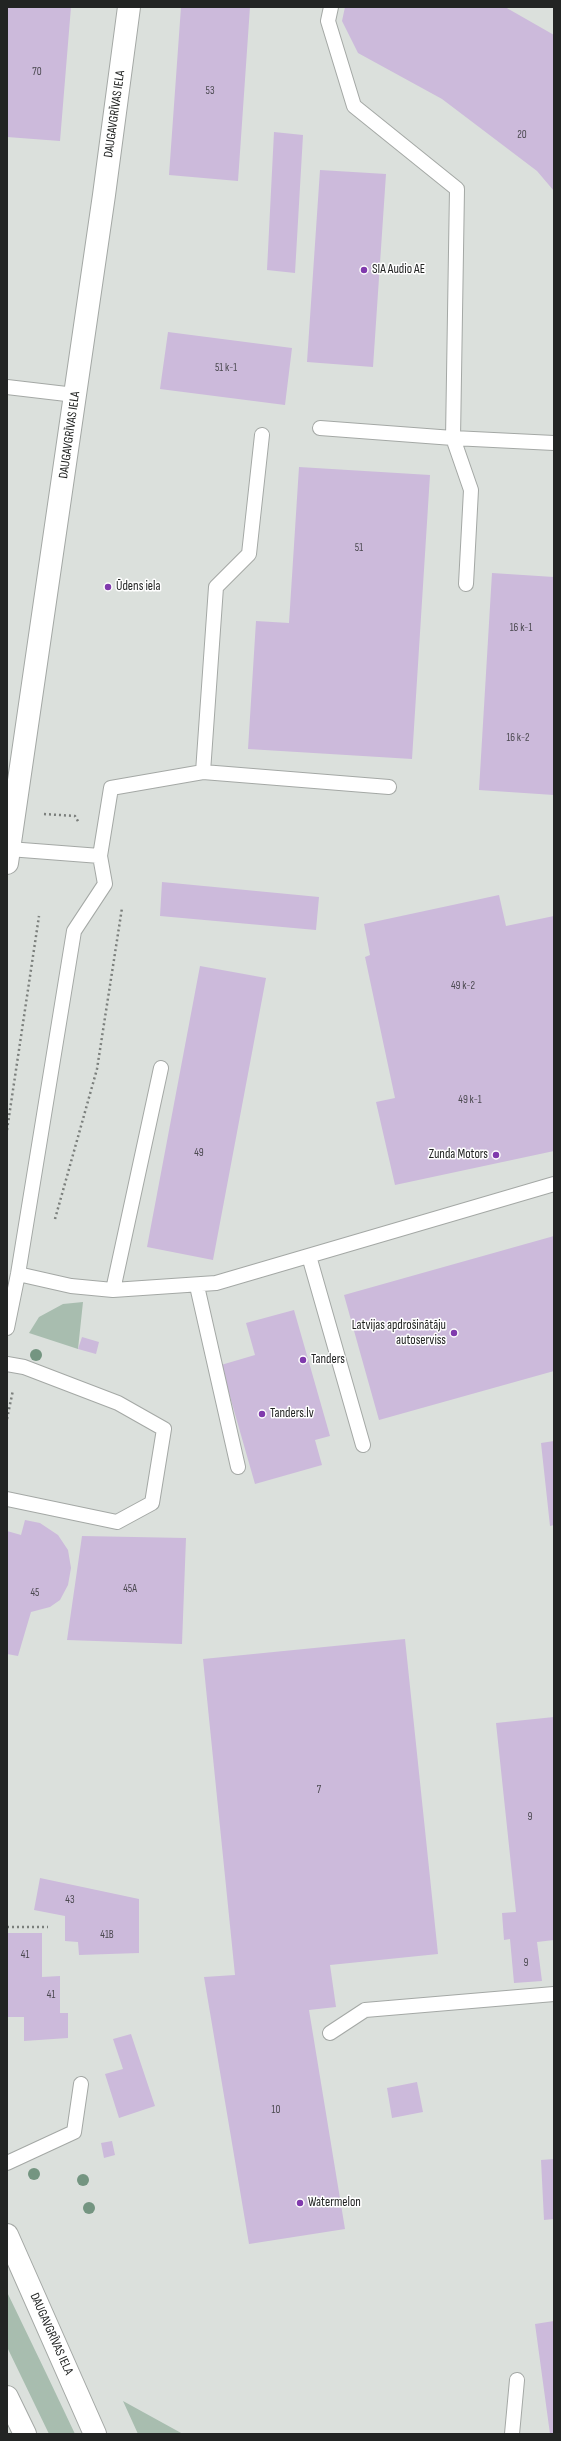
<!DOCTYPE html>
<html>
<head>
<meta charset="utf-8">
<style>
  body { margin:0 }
  #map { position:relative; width:561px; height:2441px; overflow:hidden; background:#dbe0dc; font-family:"Sofia Sans Condensed",sans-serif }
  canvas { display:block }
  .frame { position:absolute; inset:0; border:8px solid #222423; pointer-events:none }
</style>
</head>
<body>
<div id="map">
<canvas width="561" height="2441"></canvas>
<div class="frame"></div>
</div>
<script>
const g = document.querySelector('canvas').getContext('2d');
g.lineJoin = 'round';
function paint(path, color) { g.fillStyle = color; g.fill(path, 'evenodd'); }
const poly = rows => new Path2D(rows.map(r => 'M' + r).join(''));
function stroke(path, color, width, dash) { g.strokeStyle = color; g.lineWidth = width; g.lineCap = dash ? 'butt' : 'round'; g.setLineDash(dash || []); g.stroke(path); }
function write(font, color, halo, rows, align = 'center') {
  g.font = font + ' "Sofia Sans Condensed",sans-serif'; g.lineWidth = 3; g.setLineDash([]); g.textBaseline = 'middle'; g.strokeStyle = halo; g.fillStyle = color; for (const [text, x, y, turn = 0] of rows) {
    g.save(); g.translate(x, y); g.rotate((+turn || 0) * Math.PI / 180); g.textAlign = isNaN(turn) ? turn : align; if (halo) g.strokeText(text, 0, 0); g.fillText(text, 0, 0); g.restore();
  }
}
const green = poly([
  [83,1302,78,1349,29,1333,39,1317,63,1304],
  [7,2292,47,2375,75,2434,49,2434,7,2347],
  [123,2401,183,2434,138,2434]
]);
const building = poly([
  [7,7,71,7,60,141,7,137],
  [181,7,250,7,238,181,169,175],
  [345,7,505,7,554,35,554,191,537,171,442,99,358,53,342,21],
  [274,132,303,135,295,273,267,270],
  [320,170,386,174,373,367,307,362],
  [168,332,292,348,285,405,160,389],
  [299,467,430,475,412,759,248,749,256,621,289,623],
  [492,573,554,577,554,795,479,790],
  [162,882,319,897,316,930,160,916],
  [499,895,506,926,554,916,554,1151,395,1185,376,1102,395,1098,365,957,370,955,364,924],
  [200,966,266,978,213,1260,147,1247],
  [554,1236,554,1371,379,1420,344,1295],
  [294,1310,330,1436,315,1440,322,1465,255,1484,221,1365,255,1355,246,1323],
  [82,1337,99,1342,96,1354,78,1349],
  [554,1441,554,1525,550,1526,541,1443],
  [25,1520,40,1523,58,1535,68,1550,71,1568,68,1585,60,1600,50,1607,31,1612,18,1656,7,1654,7,1531,21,1535],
  [82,1536,186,1538,182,1644,67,1640],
  [405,1639,438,1954,330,1965,336,2007,309,2010,345,2229,249,2244,204,1977,235,1975,203,1659],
  [554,1717,554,1940,537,1942,542,1981,514,1983,510,1939,504,1940,502,1913,516,1912,496,1723],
  [40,1878,139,1899,139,1953,79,1955,78,1942,65,1941,65,1916,34,1910],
  [7,1933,42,1933,42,1977,60,1976,60,2013,68,2013,68,2038,24,2041,24,2017,7,2017],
  [131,2034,155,2106,119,2118,105,2074,123,2069,113,2039],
  [417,2082,423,2112,392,2118,387,2088],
  [112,2141,115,2155,104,2158,101,2143],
  [554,2159,554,2219,544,2220,541,2160],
  [554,2321,554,2434,550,2434,535,2324]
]);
const path = poly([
  [44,814,75,816,79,823],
  [7,1130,39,916],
  [55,1219,97,1069,122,908],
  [7,1419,13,1390],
  [7,1927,48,1927]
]);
const service = poly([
  [7,387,75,395],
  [320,428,453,438,457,189,354,106,328,21,331,7],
  [466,584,471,490,453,438,554,443],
  [203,772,216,587,249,554,262,435],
  [9,849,100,856],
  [309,1256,363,1445],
  [18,1274,71,1286,113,1290,216,1283,554,1184],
  [197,1286,238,1467],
  [113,1290,161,1068],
  [7,1328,18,1274,74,931,105,884,100,856,111,788,203,772,389,787],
  [7,1364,24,1367,118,1403,164,1429,152,1503,117,1522,7,1499],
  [330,2033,365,2010,554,1994],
  [7,2163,74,2132,81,2084],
  [512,2434,517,2380]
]);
const secondary = poly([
  [7,863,104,195,129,7],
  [7,2235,95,2434],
  [7,2397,25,2434]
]);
const trees = [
  [36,1355],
  [34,2174],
  [83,2180],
  [89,2208]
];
const markers = [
  [364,270,4,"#803aad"],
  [108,587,4,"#803aad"],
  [496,1155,4,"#803aad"],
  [454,1333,4,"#803aad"],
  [303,1360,4,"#803aad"],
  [262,1414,4,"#803aad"],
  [300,2203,4,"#803aad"]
];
const numberNames = [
  ["70",37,72],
  ["53",210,91],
  ["20",522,135],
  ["51 k-1",226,368],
  ["51",359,548],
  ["16 k-1",521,628],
  ["16 k-2",518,738],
  ["49 k-2",463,986],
  ["49 k-1",470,1100],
  ["49",199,1153],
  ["45A",130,1589],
  ["45",35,1593],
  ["7",319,1790],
  ["9",530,1817],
  ["43",70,1900],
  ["41B",107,1935],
  ["41",25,1955],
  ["9",526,1963],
  ["41",51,1995],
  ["10",276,2110]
];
const streetNames = [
  ["DAUGAVGRĪVAS IELA",115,114,-82],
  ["DAUGAVGRĪVAS IELA",70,435,-82],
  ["DAUGAVGRĪVAS IELA",51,2334,66]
];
const poiNames = [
  ["SIA Audio AE",372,270],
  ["Ūdens iela",116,587],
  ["Zunda Motors",488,1155,"right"],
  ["Latvijas apdrošinātāju",446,1326,"right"],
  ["autoserviss",446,1341,"right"],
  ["Tanders",311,1360],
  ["Tanders.lv",270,1414],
  ["Watermelon",308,2203]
];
paint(green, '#a8bdaf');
paint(building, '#ccbadb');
stroke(service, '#a4a8a5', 16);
stroke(secondary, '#a4a8a5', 24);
stroke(path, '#7b7f7c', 2.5, [2, 3]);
stroke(service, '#fff', 14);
stroke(secondary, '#fff', 22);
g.fillStyle = '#749581';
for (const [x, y] of trees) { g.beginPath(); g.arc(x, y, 6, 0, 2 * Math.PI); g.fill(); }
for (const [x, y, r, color] of markers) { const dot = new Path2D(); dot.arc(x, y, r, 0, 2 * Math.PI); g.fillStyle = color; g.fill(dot); stroke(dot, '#fff', 1.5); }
write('11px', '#4c4a51', null, numberNames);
write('13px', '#222423', '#fff', streetNames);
write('13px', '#222423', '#fff', poiNames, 'left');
</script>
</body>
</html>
